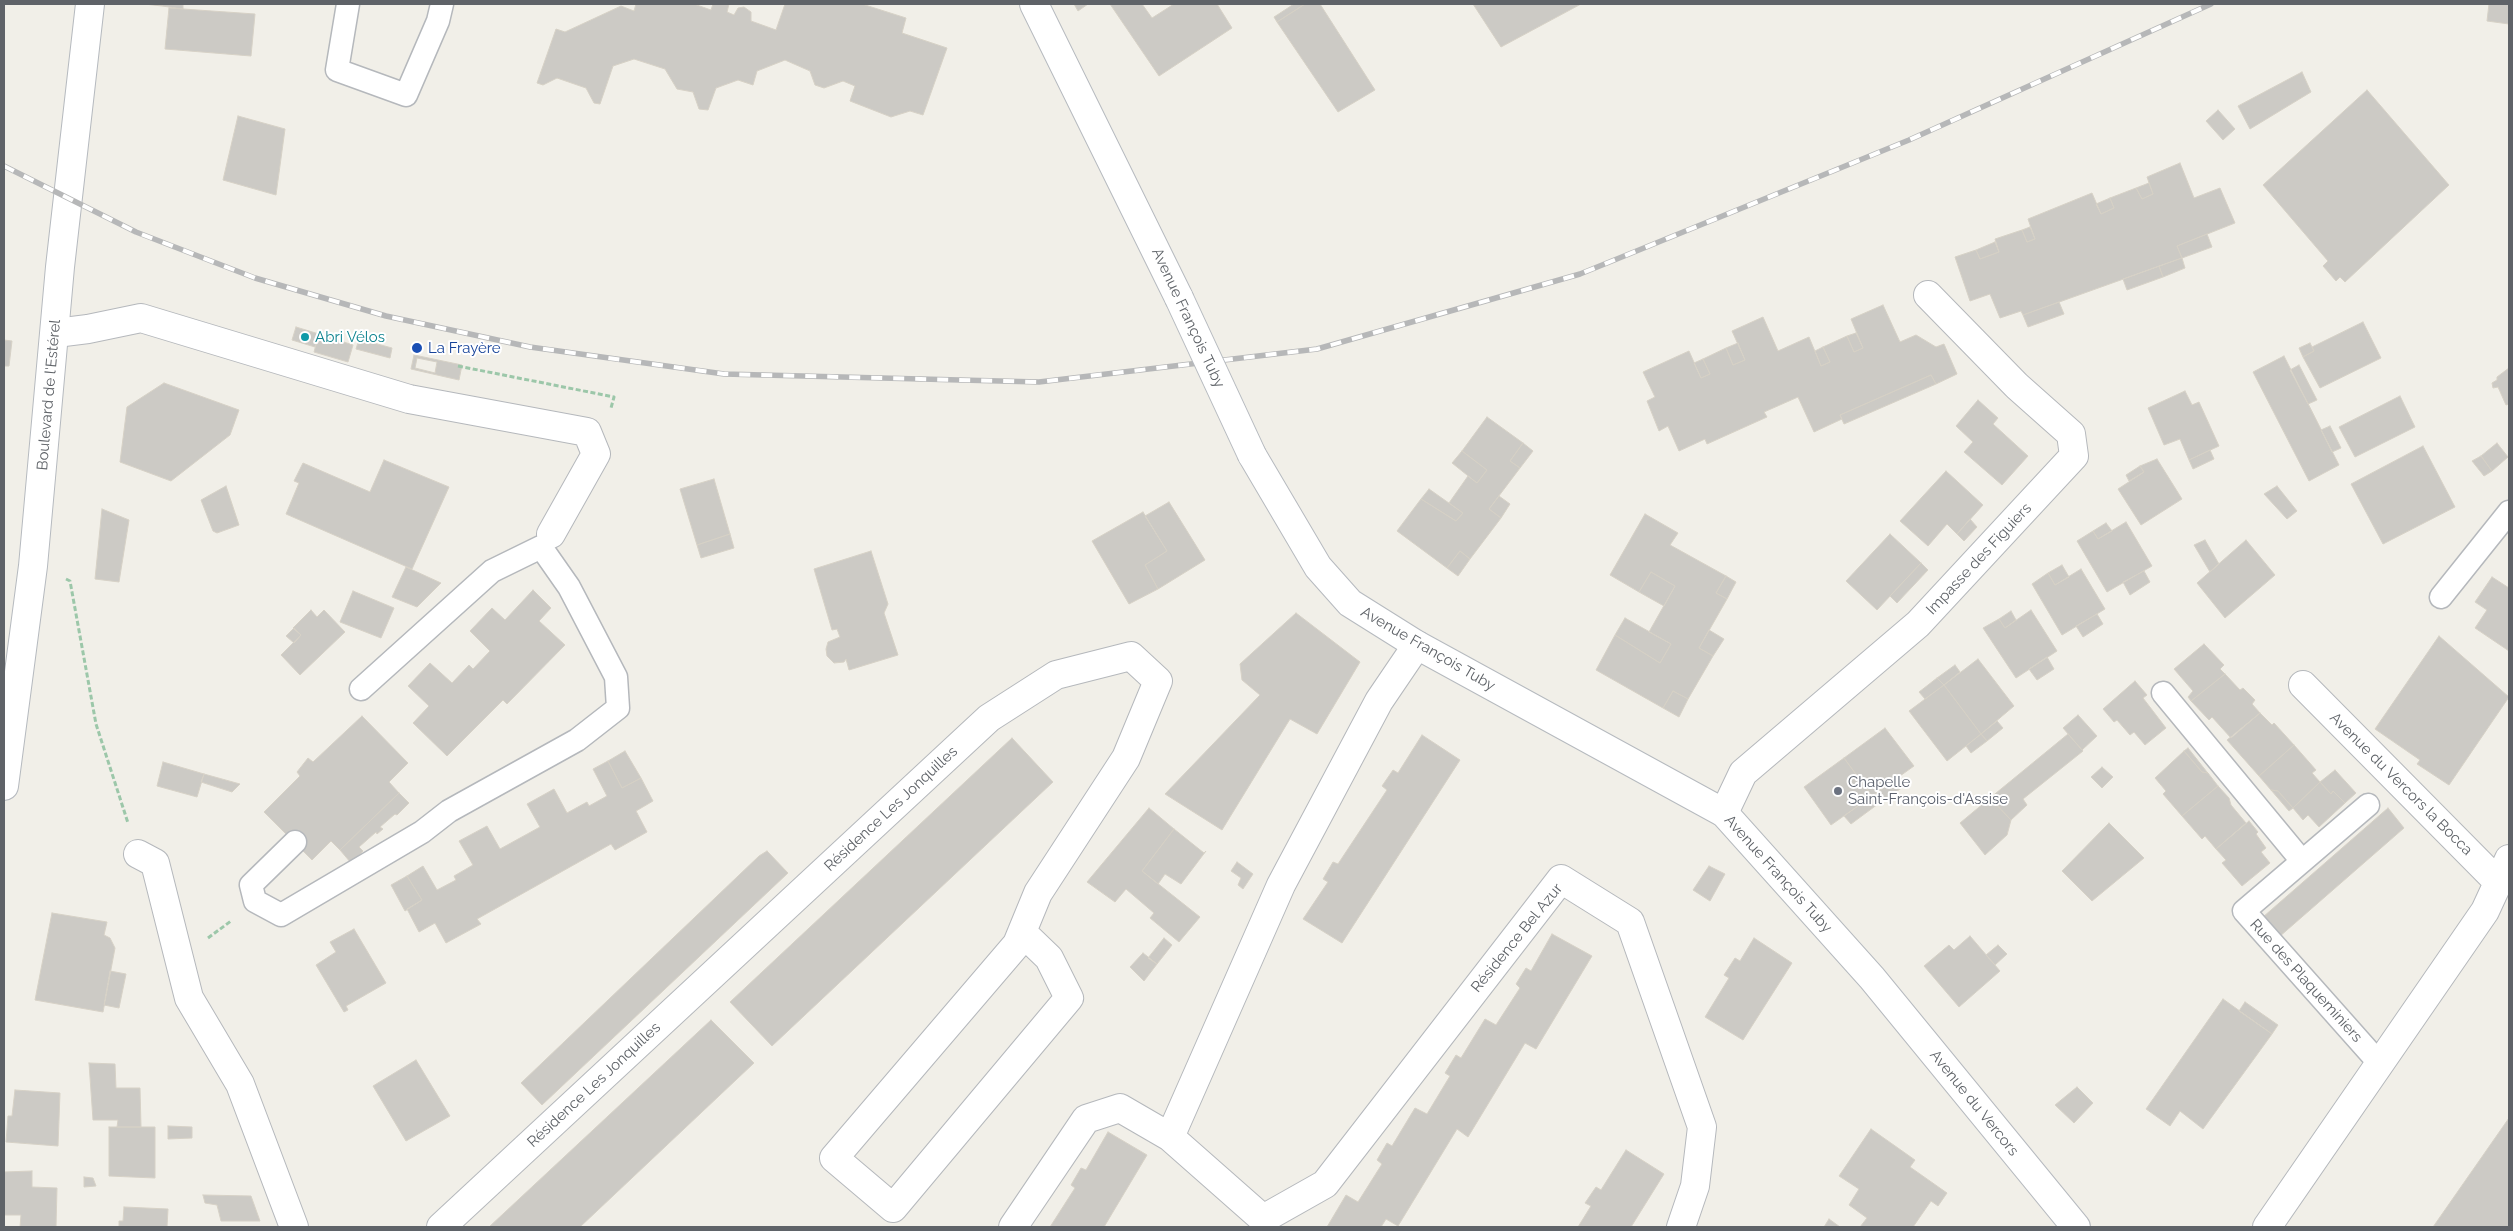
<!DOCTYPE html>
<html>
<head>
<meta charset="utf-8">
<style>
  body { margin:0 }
  #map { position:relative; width:2513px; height:1231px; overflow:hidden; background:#f1efe8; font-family:Raleway,sans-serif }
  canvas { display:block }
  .frame { position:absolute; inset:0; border:5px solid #5f6368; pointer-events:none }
</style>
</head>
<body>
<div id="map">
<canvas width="2513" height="1231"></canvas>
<div class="frame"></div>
</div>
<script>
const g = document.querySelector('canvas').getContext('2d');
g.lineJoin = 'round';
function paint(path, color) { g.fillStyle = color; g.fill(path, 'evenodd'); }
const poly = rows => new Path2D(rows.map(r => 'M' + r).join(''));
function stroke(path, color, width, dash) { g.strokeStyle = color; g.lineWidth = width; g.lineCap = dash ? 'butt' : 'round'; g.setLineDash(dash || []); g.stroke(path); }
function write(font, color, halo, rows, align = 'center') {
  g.font = font + ' Raleway,sans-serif'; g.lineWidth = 4; g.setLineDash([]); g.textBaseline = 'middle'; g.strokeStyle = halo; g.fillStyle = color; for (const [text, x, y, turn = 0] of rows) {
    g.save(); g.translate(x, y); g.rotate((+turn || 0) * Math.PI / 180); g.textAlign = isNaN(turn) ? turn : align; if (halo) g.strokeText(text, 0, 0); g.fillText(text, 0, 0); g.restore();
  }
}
const building = poly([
  [144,4,163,4,162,6,144,4],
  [163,4,183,4,183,9,162,6,163,4],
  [636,4,694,4,711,10,713,4,729,4,727,12,734,15,738,8,744,7,751,12,751,21,776,30,785,4,862,4,906,18,902,33,947,48,923,115,910,111,891,117,850,101,855,86,843,81,824,88,815,85,810,71,785,60,757,71,753,85,738,80,716,88,708,110,699,109,693,92,677,89,665,69,634,59,613,66,600,104,594,103,586,88,557,78,543,85,537,83,556,29,565,32,621,6,634,11,636,4],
  [1074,4,1088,4,1078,11,1074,4],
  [1110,4,1142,4,1152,18,1174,4,1217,4,1232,28,1159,76,1110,4],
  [1294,4,1305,4,1277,22,1274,17,1294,4],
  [1305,4,1320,4,1375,90,1338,112,1277,22,1305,4],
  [1473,4,1581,4,1501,47,1473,4],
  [2489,4,2509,4,2509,24,2487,21,2489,4],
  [169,8,255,14,251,56,165,49,169,8],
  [2302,72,2311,92,2250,129,2238,106,2302,72],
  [2367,90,2449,185,2345,282,2340,277,2336,281,2323,266,2328,261,2263,185,2367,90],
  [2218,110,2235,129,2223,140,2206,121,2218,110],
  [238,116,285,129,276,195,223,180,238,116],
  [2180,163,2194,198,2220,188,2235,223,2177,246,2182,258,2023,315,2021,311,2000,318,1990,294,1970,301,1955,257,1976,250,1980,259,1999,252,1995,239,2022,230,2027,242,2035,239,2028,219,2092,193,2101,214,2114,208,2110,198,2136,188,2142,199,2153,194,2147,177,2180,163],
  [2149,183,2153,194,2142,199,2136,188,2149,183],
  [2110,198,2114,208,2101,214,2096,204,2110,198],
  [2030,227,2035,239,2027,242,2022,230,2030,227],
  [2207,234,2212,247,2182,258,2177,246,2207,234],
  [1995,242,1999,252,1980,259,1976,250,1995,242],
  [2182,258,2185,268,2163,277,2159,266,2182,258],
  [2159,266,2163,277,2127,290,2123,279,2159,266],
  [2059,302,2064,314,2028,327,2023,315,2059,302],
  [1883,305,1900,342,1916,335,1936,347,1944,344,1957,374,1936,384,1931,375,1840,415,1842,419,1814,432,1798,397,1764,412,1767,417,1707,444,1705,439,1679,451,1668,426,1659,431,1647,401,1655,397,1643,372,1689,351,1701,378,1710,374,1703,359,1726,348,1733,365,1745,360,1732,331,1763,317,1778,351,1809,337,1821,366,1830,362,1823,347,1847,336,1854,352,1863,348,1851,319,1883,305],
  [2363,322,2381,358,2320,388,2303,357,2314,351,2312,347,2363,322],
  [296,327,319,334,315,347,292,340,296,327],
  [1856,333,1863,348,1854,352,1847,336,1856,333],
  [319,334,353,345,348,362,314,352,319,334],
  [359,339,392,348,390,358,356,349,359,339],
  [4,340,12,341,9,366,4,366,4,340],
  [1738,343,1745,360,1733,365,1726,348,1738,343],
  [2310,343,2314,351,2303,357,2299,348,2310,343],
  [1823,347,1830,362,1821,366,1815,351,1823,347],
  [414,355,462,365,459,380,411,369,414,355],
  [2284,356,2339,465,2309,481,2253,372,2284,356],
  [417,358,437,362,435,373,415,368,417,358],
  [1703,359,1710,374,1701,378,1694,363,1703,359],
  [2299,365,2317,400,2308,404,2290,370,2299,365],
  [2509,368,2509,404,2506,405,2498,387,2493,388,2492,383,2497,380,2497,377,2509,368],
  [1931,375,1936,384,1844,424,1840,415,1931,375],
  [164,383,239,410,230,435,171,481,120,462,127,407,164,383],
  [2185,391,2192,405,2199,402,2219,446,2189,460,2180,439,2164,445,2148,408,2185,391],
  [2400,396,2415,427,2355,457,2339,427,2400,396],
  [1978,400,1998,418,1993,424,2028,456,2002,485,1964,452,1973,442,1956,426,1978,400],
  [1487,417,1523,443,1510,461,1520,468,1489,509,1501,518,1470,559,1460,551,1447,568,1397,531,1421,499,1456,521,1463,513,1449,503,1468,476,1477,483,1487,470,1462,451,1487,417],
  [2330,426,2341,448,2332,452,2321,430,2330,426],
  [1523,443,1533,451,1520,468,1510,461,1523,443],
  [2497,443,2508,457,2492,471,2481,456,2497,443],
  [2423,446,2455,507,2383,544,2351,484,2423,446],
  [2210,450,2214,459,2193,469,2189,460,2210,450],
  [1462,451,1487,470,1477,483,1452,463,1462,451],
  [2481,456,2492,471,2484,476,2472,461,2481,456],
  [2157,459,2182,499,2141,525,2118,489,2144,472,2140,466,2157,459],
  [384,460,449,487,412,569,286,514,299,483,294,481,303,463,370,492,384,460],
  [2140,466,2144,472,2129,481,2126,475,2140,466],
  [1946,471,1983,505,1957,534,1947,524,1928,546,1900,521,1946,471],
  [714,479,730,534,697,545,680,489,714,479],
  [226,486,239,525,217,533,213,531,201,500,226,486],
  [2277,486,2297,511,2287,519,2264,494,2277,486],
  [1429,489,1463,513,1456,521,1421,499,1429,489],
  [1499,496,1510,504,1501,518,1489,509,1499,496],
  [1169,502,1205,560,1158,589,1145,565,1167,551,1145,516,1169,502],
  [102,509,129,520,119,582,95,579,102,509],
  [1143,512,1167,551,1145,565,1158,589,1129,604,1092,541,1143,512],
  [1645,514,1678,533,1670,545,1726,576,1716,593,1727,599,1699,648,1713,656,1688,699,1673,691,1663,708,1596,670,1615,635,1660,663,1671,644,1649,632,1675,586,1651,572,1639,592,1610,575,1645,514],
  [1970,519,1977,527,1964,541,1957,534,1970,519],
  [2126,522,2152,566,2107,592,2077,541,2093,531,2098,539,2126,522],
  [2106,523,2112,531,2098,539,2093,531,2106,523],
  [730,534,734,548,701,558,697,545,730,534],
  [1890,534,1921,563,1877,610,1846,581,1890,534],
  [2205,540,2219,564,2210,572,2194,545,2205,540],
  [2246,540,2275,575,2225,618,2197,583,2246,540],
  [871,551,888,604,884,613,898,655,849,670,846,659,844,662,834,663,827,656,826,649,828,642,840,637,837,629,832,630,814,569,871,551],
  [1460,551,1470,559,1458,576,1447,568,1460,551],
  [1921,563,1928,570,1897,603,1890,596,1921,563],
  [2062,565,2069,577,2055,585,2048,573,2062,565],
  [406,567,441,583,417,607,392,597,406,567],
  [2081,569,2105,609,2062,635,2032,584,2048,573,2055,585,2081,569],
  [2144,571,2150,582,2130,595,2123,582,2144,571],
  [1651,572,1675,586,1664,606,1639,592,1651,572],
  [1726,576,1736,582,1727,599,1716,593,1726,576],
  [2492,577,2509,588,2509,651,2475,628,2487,610,2475,602,2492,577],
  [533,590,551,608,539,621,565,645,507,704,503,700,447,756,413,723,429,706,408,686,430,663,452,683,469,665,473,669,490,651,470,631,492,608,505,620,533,590],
  [353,591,394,608,381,638,340,622,353,591],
  [311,610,317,617,324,610,345,632,300,675,281,655,301,635,293,628,311,610],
  [2031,610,2057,651,2016,678,1983,628,1999,619,2005,628,2031,610],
  [2011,611,2016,620,2005,628,1999,619,2011,611],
  [1296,613,1360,662,1317,734,1290,719,1222,830,1165,794,1260,695,1242,680,1240,664,1296,613],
  [2097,614,2103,624,2083,637,2076,626,2097,614],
  [1625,618,1671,644,1660,663,1615,635,1625,618],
  [294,628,301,635,294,643,286,636,294,628],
  [1709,630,1724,639,1713,656,1699,648,1709,630],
  [2439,636,2509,697,2449,785,2417,764,2420,760,2375,729,2439,636],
  [2204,644,2224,665,2220,669,2225,674,2191,701,2188,697,2193,691,2174,669,2204,644],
  [2047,657,2054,669,2037,680,2029,669,2047,657],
  [1978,659,2014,706,1981,734,1944,685,1978,659],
  [1955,665,1960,672,1944,685,1937,678,1955,665],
  [2225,674,2240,690,2243,688,2255,700,2252,704,2260,713,2231,738,2212,717,2209,720,2191,701,2225,674],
  [1937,678,1944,685,1925,699,1919,692,1937,678],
  [2135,681,2147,695,2143,698,2166,728,2145,745,2134,732,2130,735,2117,720,2114,722,2103,709,2135,681],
  [1944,685,1981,734,1947,761,1909,711,1944,685],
  [1673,691,1688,699,1679,717,1663,708,1673,691],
  [2260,713,2272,725,2274,723,2294,745,2259,776,2227,740,2260,713],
  [2078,715,2097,736,2082,750,2063,728,2078,715],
  [362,716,408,763,389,782,399,793,340,850,331,841,312,860,264,812,300,776,297,772,308,758,313,762,362,716],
  [1997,721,2003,728,1987,741,1981,734,1997,721],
  [1885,728,1914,766,1872,796,1844,758,1885,728],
  [1981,734,1987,741,1971,753,1966,746,1981,734],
  [2068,734,2083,751,2023,799,2027,805,2011,820,1990,798,2068,734],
  [1422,735,1460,760,1342,943,1303,919,1328,882,1323,879,1333,862,1338,864,1387,790,1382,786,1393,770,1398,773,1422,735],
  [1012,738,1053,782,772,1046,730,1002,1012,738],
  [2294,745,2316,770,2312,773,2320,782,2293,808,2278,791,2271,790,2259,776,2294,745],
  [2188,748,2207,772,2208,773,2202,772,2184,751,2188,748],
  [625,751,641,778,622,788,608,761,625,751],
  [2184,751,2202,772,2208,773,2218,786,2182,816,2163,794,2166,791,2155,778,2184,751],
  [1844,758,1872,796,1831,825,1804,787,1844,758],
  [608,761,622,788,641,778,653,801,636,811,647,832,615,850,611,844,477,919,481,924,446,943,435,923,419,932,407,909,422,900,407,876,423,866,437,890,456,880,454,876,473,865,459,841,487,826,500,849,540,827,527,804,554,789,567,813,587,802,589,806,607,796,593,769,608,761],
  [163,762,204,774,197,797,157,786,163,762],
  [2102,767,2113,777,2102,788,2091,777,2102,767],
  [2335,770,2356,793,2345,803,2333,791,2331,794,2320,782,2335,770],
  [204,774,240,784,232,792,201,782,204,774],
  [1899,776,1906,785,1878,804,1872,796,1899,776],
  [2320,782,2331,794,2333,791,2345,803,2319,827,2308,815,2303,820,2293,808,2320,782],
  [2218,786,2229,798,2231,805,2246,823,2216,849,2205,836,2202,839,2182,816,2218,786],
  [2271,790,2278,791,2293,808,2289,811,2271,790],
  [399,793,409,803,397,815,395,814,380,827,383,829,377,834,376,832,359,847,363,851,351,863,340,850,399,793],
  [1872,796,1878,804,1851,824,1844,816,1872,796],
  [1990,798,2011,820,2007,835,1985,855,1960,823,1990,798],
  [1149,808,1174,829,1142,871,1200,917,1179,942,1150,918,1154,913,1126,889,1115,902,1087,882,1149,808],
  [2388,808,2404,828,2279,937,2263,917,2388,808],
  [2249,821,2258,832,2256,834,2266,848,2261,852,2270,863,2242,886,2222,863,2226,860,2216,849,2249,821],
  [2109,823,2144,858,2092,901,2062,871,2109,823],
  [1174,829,1204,853,1206,851,1181,884,1165,874,1158,884,1142,871,1174,829],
  [767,851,788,873,542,1105,521,1083,759,856,767,851],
  [1237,862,1253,874,1243,889,1238,885,1241,878,1231,871,1237,862],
  [1709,866,1725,874,1710,901,1693,890,1709,866],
  [407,876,422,900,405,911,391,885,407,876],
  [52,913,107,922,104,935,110,938,115,948,103,1012,35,1000,52,913],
  [354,929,386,983,346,1006,348,1010,344,1012,316,965,336,952,330,942,354,929],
  [1552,934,1592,956,1536,1049,1525,1043,1468,1137,1457,1129,1398,1226,1386,1219,1381,1227,1327,1227,1346,1195,1358,1202,1382,1164,1377,1160,1387,1143,1392,1146,1415,1108,1427,1114,1450,1076,1445,1073,1456,1055,1461,1058,1485,1019,1496,1025,1520,988,1516,984,1526,968,1531,971,1552,934],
  [1970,936,2000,971,1959,1007,1924,966,1949,945,1954,950,1970,936],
  [1164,938,1172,945,1157,964,1148,958,1164,938],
  [1754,938,1792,963,1743,1040,1705,1017,1729,978,1724,975,1735,958,1740,961,1754,938],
  [1998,945,2007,954,1995,965,1986,955,1998,945],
  [1143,953,1157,964,1144,981,1130,967,1143,953],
  [110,971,126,974,119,1008,104,1005,110,971],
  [2223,999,2272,1034,2203,1129,2180,1111,2170,1126,2146,1109,2223,999],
  [2245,1002,2278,1025,2272,1034,2239,1011,2245,1002],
  [711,1020,754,1063,580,1227,489,1227,711,1020],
  [416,1060,450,1116,406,1141,373,1086,416,1060],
  [89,1063,115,1064,116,1088,140,1088,141,1127,117,1127,118,1120,93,1120,89,1063],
  [2077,1087,2093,1103,2074,1123,2055,1105,2077,1087],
  [15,1090,60,1093,58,1146,6,1142,8,1116,12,1116,15,1090],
  [2509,1118,2509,1227,2433,1227,2509,1118],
  [168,1126,192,1127,192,1138,168,1139,168,1126],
  [109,1127,155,1127,155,1178,109,1176,109,1127],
  [1871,1129,1915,1160,1910,1167,1947,1193,1938,1206,1931,1201,1913,1227,1860,1227,1867,1218,1849,1205,1859,1189,1839,1176,1871,1129],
  [1108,1132,1147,1155,1104,1227,1050,1227,1075,1188,1071,1185,1081,1168,1086,1170,1108,1132],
  [1626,1150,1664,1174,1631,1227,1578,1227,1591,1206,1585,1203,1596,1187,1601,1190,1626,1150],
  [32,1171,32,1187,57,1188,56,1227,20,1227,21,1215,4,1215,4,1172,32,1171],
  [84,1177,93,1178,96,1186,84,1187,84,1177],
  [203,1195,251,1196,260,1221,221,1221,217,1205,205,1203,203,1195],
  [124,1207,168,1209,167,1227,119,1227,119,1221,123,1221,124,1207],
  [1829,1219,1840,1227,1824,1227,1829,1219]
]);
const path = poly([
  [458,366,614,397,611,408],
  [66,579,70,581,96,724,128,823],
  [208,938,231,921]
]);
const lane = poly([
  [348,4,337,70,406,95,438,21,442,4],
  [2441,597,2509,512],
  [2163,693,2302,861],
  [2368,805,2244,911,2380,1064],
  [295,842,251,885,255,901,281,915,422,832,449,811,577,740,618,708,616,677,569,587,541,547,492,571,361,689]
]);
const street = poly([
  [56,333,88,329,141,318,409,399,587,432,596,454,551,534],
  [1417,645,1379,701,1281,885,1170,1137,1263,1219,1325,1184,1561,879,1630,922,1702,1127,1695,1186,1681,1227],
  [2303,685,2499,883],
  [1724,813,1743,773,1918,624,2074,456,2071,434,2017,386,1928,295],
  [138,854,155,863,189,998,240,1084,294,1227],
  [441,1227,989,718,1056,675,1131,656,1158,681,1126,758,1038,893,1017,944,834,1158,893,1208,1069,998,1049,958,1022,932],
  [1013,1227,1086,1119,1120,1108,1170,1137],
  [2267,1227,2485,911,2509,859]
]);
const secondary = poly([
  [1034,4,1179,298],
  [1252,455,1318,567,1350,603,1417,645,1724,813,1872,978,2076,1227],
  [4,786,33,566,60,267,90,4]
]);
const rail = poly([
  [4,166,136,232,255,278,386,316,530,347,724,374,1039,382,1317,349,1580,274,1909,140,2211,4]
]);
const secondaryBridge = poly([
  [1179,298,1252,455]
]);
const markers = [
  [305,337,5,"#0f9aa8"],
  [417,348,6,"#1a4fb4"],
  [1838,791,5,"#6b7280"]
];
const streetNames = [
  ["Avenue François Tuby",1188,318,65],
  ["Boulevard de l'Estérel",49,395,-85],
  ["Impasse des Figuiers",1979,559,-47],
  ["Avenue François Tuby",1428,649,30],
  ["Avenue du Vercors la Bocca",2401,784,45],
  ["Résidence Les Jonquilles",891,809,-43],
  ["Avenue François Tuby",1778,874,48],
  ["Résidence Bel Azur",1517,938,-51],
  ["Rue des Plaqueminiers",2306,981,48],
  ["Résidence Les Jonquilles",594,1085,-43],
  ["Avenue du Vercors",1974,1103,51]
];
const cultureNames = [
  ["Abri Vélos",315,337]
];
const transitNames = [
  ["La Frayère",428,348]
];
const worshipNames = [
  ["Chapelle",1848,782],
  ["Saint-François-d'Assise",1848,799]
];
paint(building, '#cccac5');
stroke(building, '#d6d1c6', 1);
stroke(lane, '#b5b8bc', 25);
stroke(street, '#b5b8bc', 30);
stroke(secondary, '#b6babf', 30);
stroke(path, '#9cc7a9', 3, [5, 2.5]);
stroke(lane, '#fff', 22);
stroke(street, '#fff', 28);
stroke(secondary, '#fff', 28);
stroke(rail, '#b6b7b8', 5.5);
stroke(rail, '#fff', 4, [11]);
stroke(secondaryBridge, '#b6babf', 30, []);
stroke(secondaryBridge, '#fff', 28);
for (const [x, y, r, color] of markers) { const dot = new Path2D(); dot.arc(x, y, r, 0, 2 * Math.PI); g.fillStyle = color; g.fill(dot); stroke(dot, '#fff', 2); }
write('15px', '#5f6368', '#fff', streetNames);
write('15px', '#0d838f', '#fff', cultureNames, 'left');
write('15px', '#164399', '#fff', transitNames, 'left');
write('15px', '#5b616d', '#fff', worshipNames, 'left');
</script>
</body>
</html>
